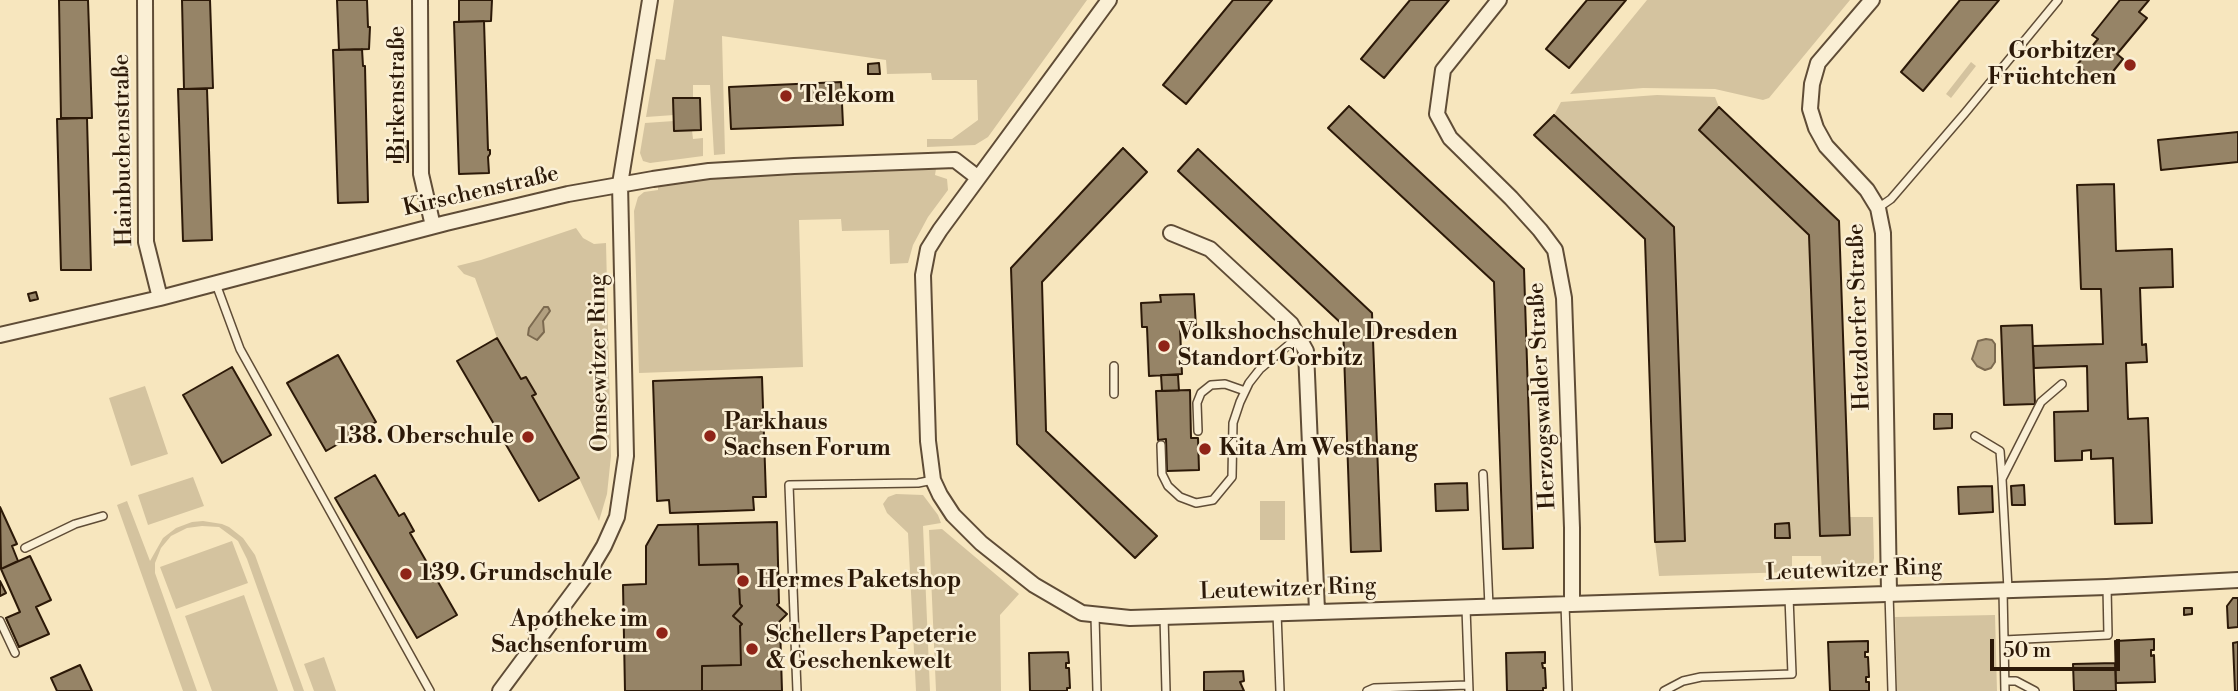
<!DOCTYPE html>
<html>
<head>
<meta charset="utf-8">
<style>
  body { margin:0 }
  #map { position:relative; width:2238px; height:691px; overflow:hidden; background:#f7e6be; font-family:"Libre Bodoni",serif }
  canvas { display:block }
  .scale { position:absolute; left:1990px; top:639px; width:130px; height:32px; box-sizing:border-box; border:4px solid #2c1908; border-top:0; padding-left:9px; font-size:21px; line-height:24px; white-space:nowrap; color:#2c1908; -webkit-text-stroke:5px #faefd5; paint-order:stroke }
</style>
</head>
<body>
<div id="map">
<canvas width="2238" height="691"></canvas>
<div class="scale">50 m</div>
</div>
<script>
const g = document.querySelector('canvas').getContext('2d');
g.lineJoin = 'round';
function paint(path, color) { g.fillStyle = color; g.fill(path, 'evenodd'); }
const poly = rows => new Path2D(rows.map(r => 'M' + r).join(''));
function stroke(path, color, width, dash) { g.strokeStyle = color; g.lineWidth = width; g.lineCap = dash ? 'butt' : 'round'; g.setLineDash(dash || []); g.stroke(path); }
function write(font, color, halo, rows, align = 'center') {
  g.font = font + ' "Libre Bodoni",serif'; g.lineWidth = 5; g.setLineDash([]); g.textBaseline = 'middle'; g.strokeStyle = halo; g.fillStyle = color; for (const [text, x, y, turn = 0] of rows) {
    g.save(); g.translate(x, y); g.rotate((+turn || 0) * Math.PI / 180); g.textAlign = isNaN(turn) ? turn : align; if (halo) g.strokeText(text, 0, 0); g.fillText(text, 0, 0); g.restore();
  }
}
const green = poly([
  [674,0,1087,0,988,137,975,145,927,147,927,139,952,139,978,120,977,80,932,80,931,73,887,74,886,60,722,36,725,154,714,155,710,85,693,85,693,98,673,99,674,115,646,117,656,59,665,60],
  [1647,0,1850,0,1769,98,1763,100,1715,89,1643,88,1570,94],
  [1971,62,1976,66,1951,98,1946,94],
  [1657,95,1715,97,1719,107,1699,131,1809,235,1820,536,1850,535,1850,517,1873,517,1874,558,1872,569,1822,570,1821,556,1792,556,1792,572,1659,576,1655,542,1685,541,1674,227,1554,115,1561,102],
  [674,121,692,130,693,139,703,138,703,156,650,163,643,161,640,153,645,123],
  [936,169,935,175,947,179,948,190,928,217,913,245,908,263,890,264,889,230,842,231,841,219,799,220,803,367,639,373,634,211,638,197,644,192,658,190,658,184,730,176],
  [576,228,583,238,594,244,606,243,611,456,607,494,599,521,579,478,532,396,535,393,526,377,521,379,497,338,475,278,464,274,457,266,481,260],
  [145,386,168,454,131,466,109,398],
  [193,477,204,506,148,525,138,495],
  [896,494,923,495,938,515,941,523,923,526,930,691,916,691,908,533,887,513,883,504,888,497],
  [127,501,150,561,163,538,176,528,192,522,203,521,222,524,229,527,243,538,255,555,304,691,294,691,247,559,238,541,219,527,202,526,187,528,171,536,161,548,155,563,155,573,197,691,183,691,117,505],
  [1260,501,1285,501,1285,540,1260,540],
  [942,529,1019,594,1000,615,1001,691,936,691,929,530],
  [232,541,248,583,176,609,160,567],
  [244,595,278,691,212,691,185,616],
  [1995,615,1997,691,1897,691,1895,617],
  [324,657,336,691,314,691,304,664]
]);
const water = poly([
  [544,307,548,307,550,311,543,321,544,332,537,340,528,335,529,328,544,307],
  [1986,339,1992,340,1995,344,1995,362,1991,368,1985,370,1977,366,1972,359,1978,341,1986,339]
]);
const building = poly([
  [59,0,88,0,92,118,61,118,59,0],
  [182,0,210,0,213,88,184,89,182,0],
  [337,0,367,0,368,27,370,27,369,49,339,50,337,0],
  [459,0,492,0,491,21,459,22,459,0],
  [1233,0,1272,0,1186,104,1163,85,1233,0],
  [1410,0,1449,0,1384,78,1361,59,1410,0],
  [1587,0,1626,0,1569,68,1546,49,1587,0],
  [1960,0,1999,0,1923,91,1901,72,1960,0],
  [2120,0,2149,0,2139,12,2147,18,2117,54,2123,59,2102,85,2077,65,2098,39,2092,35,2120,0],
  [484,21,488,150,490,150,490,154,488,157,489,173,459,174,454,22,484,21],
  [362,49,363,66,365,66,368,202,338,203,333,50,362,49],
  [879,63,880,74,868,74,868,64,879,63],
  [841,82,843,125,731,129,729,87,841,82],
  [178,89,207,89,212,240,183,241,178,89],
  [673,98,700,98,701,130,674,131,673,98],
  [1349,106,1524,269,1533,548,1503,549,1494,282,1328,128,1349,106],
  [1719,107,1839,221,1850,535,1820,536,1809,235,1699,130,1719,107],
  [1554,115,1674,227,1685,541,1655,542,1645,239,1534,135,1554,115],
  [87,118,91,270,61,270,57,119,87,118],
  [2238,132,2238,162,2161,170,2158,140,2238,132],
  [395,141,408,141,408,162,394,162,395,141],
  [1123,148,1147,172,1042,282,1046,431,1157,536,1135,558,1017,444,1011,268,1123,148],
  [1198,149,1372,313,1381,551,1351,552,1343,325,1178,171,1198,149],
  [2114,184,2116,251,2172,249,2173,287,2140,288,2142,345,2146,344,2147,362,2126,363,2128,419,2148,418,2152,523,2115,524,2113,458,2091,459,2091,450,2082,451,2082,460,2055,461,2054,412,2088,411,2087,366,2034,368,2033,346,2103,344,2101,289,2081,289,2077,185,2114,184],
  [36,292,38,299,30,301,28,294,36,292],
  [1194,294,1196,327,1180,328,1182,374,1149,376,1147,327,1142,327,1141,303,1161,302,1160,295,1194,294],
  [2032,325,2035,404,2004,405,2001,326,2032,325],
  [497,338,521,379,526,377,536,394,532,396,579,478,539,501,457,361,497,338],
  [338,355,376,422,326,451,287,383,338,355],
  [232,367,271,435,222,463,183,395,232,367],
  [1161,375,1178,375,1179,391,1162,391,1161,375],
  [762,377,766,497,753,497,754,510,670,513,669,500,657,501,653,381,762,377],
  [1190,390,1191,438,1198,438,1199,470,1167,471,1166,439,1158,440,1156,391,1190,390],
  [1934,414,1952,414,1952,428,1934,429,1934,414],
  [375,475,399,516,404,513,414,531,410,533,457,615,417,638,335,498,375,475],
  [1467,483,1468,510,1436,511,1435,484,1467,483],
  [2024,485,2025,505,2012,505,2011,486,2024,485],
  [1992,486,1993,512,1959,514,1958,487,1992,486],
  [0,507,17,544,12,546,18,561,1,569,0,507],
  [777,522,779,603,777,605,787,614,778,623,780,625,782,691,702,691,702,666,741,665,740,626,742,624,733,616,742,606,740,604,738,564,699,565,698,524,777,522],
  [1789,523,1790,538,1775,538,1775,524,1789,523],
  [698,524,699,565,738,564,740,604,742,606,733,616,742,624,740,626,741,665,702,666,702,691,625,691,623,585,646,584,646,546,658,525,698,524],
  [30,556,51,600,36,607,49,634,19,647,6,618,20,612,1,569,30,556],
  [0,581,6,593,0,596,0,581],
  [2233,598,2238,598,2238,627,2228,628,2227,606,2233,598],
  [2184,608,2192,608,2192,614,2184,615,2184,608],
  [2154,639,2154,650,2151,650,2151,656,2154,655,2155,682,2116,683,2115,641,2154,639],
  [1868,641,1868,652,1865,652,1865,657,1868,657,1869,677,1866,677,1866,682,1869,682,1869,691,1830,691,1828,642,1868,641],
  [2238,642,2238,691,2235,691,2233,643,2238,642],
  [1068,652,1069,663,1066,663,1066,668,1069,668,1070,688,1067,688,1067,691,1030,691,1029,653,1068,652],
  [1545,652,1545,663,1542,663,1543,668,1545,668,1546,688,1543,688,1543,691,1507,691,1506,653,1545,652],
  [2115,663,2116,691,2074,691,2073,664,2115,663],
  [80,665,92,691,57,691,51,678,80,665],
  [1243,671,1244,681,1240,682,1244,691,1204,691,1204,672,1243,671]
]);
const service = poly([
  [1878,208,1891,199,1965,113,2058,0],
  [216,284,240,349,430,691],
  [1114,366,1114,394],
  [1198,431,1197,403,1201,393,1211,385,1225,384,1245,391],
  [1975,436,2000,451,2002,478],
  [1161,445,1162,474,1168,486,1180,497,1196,503,1213,500,1232,477,1233,423,1240,402,1249,383,1260,369,1298,337],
  [1483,474,1489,606],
  [25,548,75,524,103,516],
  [2008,589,2002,479,2041,402,2062,384],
  [2003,590,2005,691],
  [1889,593,1892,691],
  [1565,604,1568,691],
  [1466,608,1469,691],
  [1277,613,1280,691],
  [1095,616,1097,691],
  [1164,616,1166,691],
  [0,621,15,653],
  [2004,640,2108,635,2107,587],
  [2005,681,2016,681,2035,691],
  [797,691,789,485,918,483,933,480],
  [1367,691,1374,688,1468,685],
  [1664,691,1683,681,1701,677,1792,674,1789,597]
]);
const minor = poly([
  [145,0,146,242,160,298],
  [420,0,421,174,433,226],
  [1109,0,940,230,928,249,923,275,928,441,933,480,940,495,953,515,981,543,1034,585,1082,613,1130,618,2107,587,2238,580],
  [1499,0,1443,70,1437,114,1450,138,1511,198,1540,230,1555,250,1564,298,1572,528,1572,603],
  [1872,0,1818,63,1812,84,1810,109,1816,128,1826,146,1867,190,1878,208,1883,233,1889,592],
  [1171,233,1210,249,1291,324,1306,351,1317,611],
  [0,335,160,298,446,223,568,194,653,179,709,171,794,166,955,160,977,177],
  [500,691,589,571,604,546,617,517,626,456,620,184,650,0]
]);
const markers = [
  [2130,65,7,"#8f2418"],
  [786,96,7,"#8f2418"],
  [1164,346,7,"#8f2418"],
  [710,436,7,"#8f2418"],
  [528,437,7,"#8f2418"],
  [1205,449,7,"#8f2418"],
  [406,574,7,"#8f2418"],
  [743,581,7,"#8f2418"],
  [662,633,7,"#8f2418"],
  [752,649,7,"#8f2418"]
];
const poiNames = [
  ["Gorbitzer",2116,52,"right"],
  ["Früchtchen",2116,78,"right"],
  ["Telekom",800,96],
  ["Volkshochschule Dresden",1178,333],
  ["Standort Gorbitz",1178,359],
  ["Parkhaus",724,423],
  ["Sachsen Forum",724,449],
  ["138. Oberschule",514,437,"right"],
  ["Kita Am Westhang",1219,449],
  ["139. Grundschule",420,574],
  ["Hermes Paketshop",757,581],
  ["Apotheke im",648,620,"right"],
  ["Sachsenforum",648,646,"right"],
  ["Schellers Papeterie",766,636],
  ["& Geschenkewelt",766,662]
];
const streetNames = [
  ["Birkenstraße",398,93,-90],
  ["Hainbuchenstraße",124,150,-91],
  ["Kirschenstraße",481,192,-13],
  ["Hetzdorfer Straße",1860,317,-92],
  ["Omsewitzer Ring",600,363,-91],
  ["Herzogswalder Straße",1543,396,-93],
  ["Leutewitzer Ring",1854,571,-2],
  ["Leutewitzer Ring",1288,590,-2]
];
paint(green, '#d4c39f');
paint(water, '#b2a080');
stroke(water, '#7c6a50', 2);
paint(building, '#968467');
stroke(building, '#2c1908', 2);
stroke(service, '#5f4c36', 10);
stroke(minor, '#5f4c36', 18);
stroke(service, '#faefd5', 7);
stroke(minor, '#faefd5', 14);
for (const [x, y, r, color] of markers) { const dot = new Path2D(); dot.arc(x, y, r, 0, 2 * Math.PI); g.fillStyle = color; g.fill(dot); stroke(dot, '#faefd5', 2.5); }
write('bold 23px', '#2c1908', '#faefd5', poiNames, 'left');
write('23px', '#2c1908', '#faefd5', streetNames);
</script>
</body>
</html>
